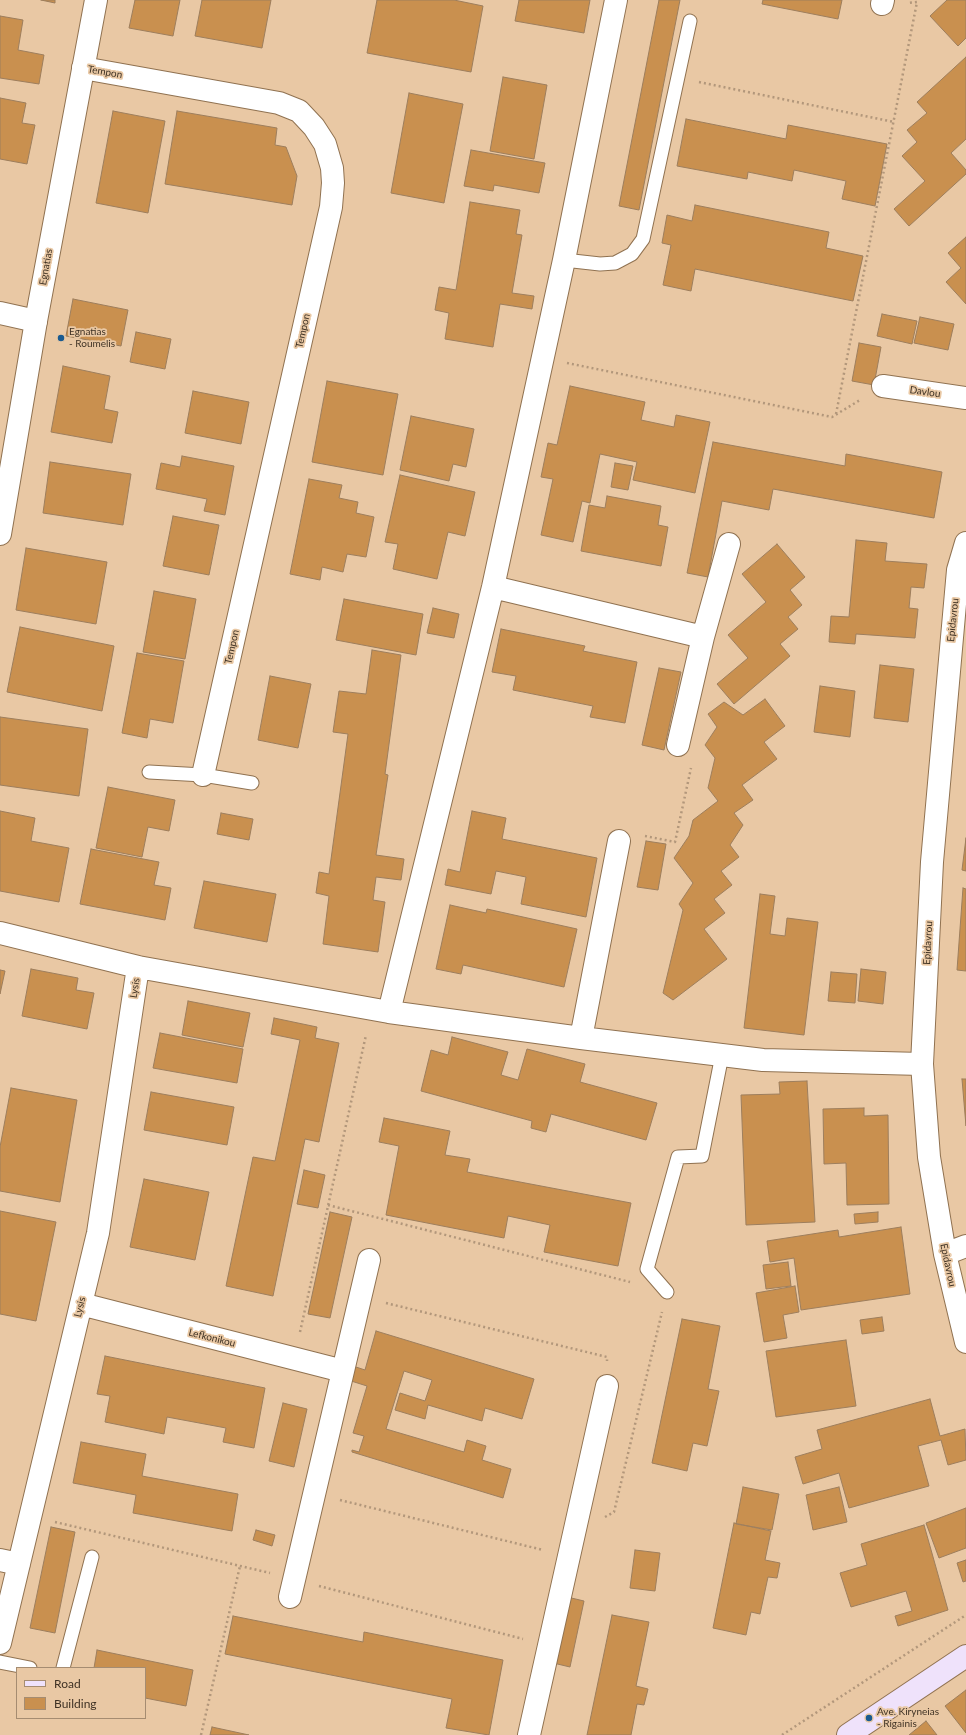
<!DOCTYPE html>
<html>
<head>
<meta charset="utf-8">
<style>
  body { margin:0 }
  #map { position:relative; width:966px; height:1735px; overflow:hidden; background:#e9c8a4; font-family:Lato,sans-serif }
  canvas { display:block }
  .legend { position:absolute; left:16px; top:1667px; width:130px; height:52px; box-sizing:border-box; background:#e9c8a4; border:1px solid #a58c71; margin:0; padding:5px 7px; list-style:none; font-size:12px; color:#3f3224 }
  .legend li { display:flex; align-items:center; gap:8px; height:20px }
  .legend b { width:20px; border:1px solid #a58c71 }
</style>
</head>
<body>
<div id="map">
<canvas width="966" height="1735"></canvas>
<ul class="legend">
<li><b style="height:5px;background:#efe2fb"></b>Road</li>
<li><b style="height:11px;background:#c9904f"></b>Building</li>
</ul>
</div>
<script>
const g = document.querySelector('canvas').getContext('2d');
g.lineJoin = 'round';
function paint(path, color) { g.fillStyle = color; g.fill(path, 'evenodd'); }
const poly = rows => new Path2D(rows.map(r => 'M' + r).join(''));
function stroke(path, color, width, dash) { g.strokeStyle = color; g.lineWidth = width; g.lineCap = dash ? 'butt' : 'round'; g.setLineDash(dash || []); g.stroke(path); }
function write(font, color, halo, rows, align = 'center') {
  g.font = font + ' Lato,sans-serif'; g.lineWidth = 3.5; g.setLineDash([]); g.textBaseline = 'middle'; g.strokeStyle = halo; g.fillStyle = color; for (const [text, x, y, turn = 0] of rows) {
    g.save(); g.translate(x, y); g.rotate((+turn || 0) * Math.PI / 180); g.textAlign = isNaN(turn) ? turn : align; if (halo) g.strokeText(text, 0, 0); g.fillText(text, 0, 0); g.restore();
  }
}
const building = poly([
  [41,0,55,0,55,3,41,0],
  [135,0,180,0,173,36,129,28,135,0],
  [202,0,271,0,262,48,195,36,202,0],
  [377,0,454,0,483,6,471,72,367,53,377,0],
  [519,0,590,0,584,33,515,21,519,0],
  [659,0,680,0,639,210,619,206,659,0],
  [763,0,842,0,838,19,762,4,763,0],
  [947,0,966,0,966,38,958,46,930,16,947,0],
  [0,16,23,20,18,50,44,55,39,84,0,78,0,16],
  [966,57,966,139,951,153,966,170,966,174,909,226,894,209,925,181,902,156,917,142,907,130,927,113,917,102,966,57],
  [503,77,547,85,534,159,490,151,503,77],
  [409,93,463,104,444,203,391,193,409,93],
  [0,98,26,103,22,123,35,125,27,164,0,159,0,98],
  [113,111,165,121,148,213,96,203,113,111],
  [177,111,277,128,275,145,286,147,297,176,292,205,165,184,177,111],
  [686,119,786,139,788,125,887,144,875,206,842,199,846,181,794,170,792,181,748,172,747,179,677,166,686,119],
  [471,150,545,163,539,193,494,185,493,191,464,186,471,150],
  [470,202,520,210,516,234,522,235,512,293,534,296,532,309,500,304,493,347,445,339,449,313,435,310,439,287,456,290,470,202],
  [695,205,829,232,826,248,863,256,853,301,695,269,691,291,663,285,671,245,662,243,667,215,692,221,695,205],
  [966,237,966,304,946,282,961,268,948,253,966,237],
  [73,299,128,310,121,346,66,336,73,299],
  [882,314,917,321,912,344,877,336,882,314],
  [920,317,954,324,948,350,914,343,920,317],
  [136,332,171,339,165,369,130,362,136,332],
  [859,343,881,347,874,385,852,381,859,343],
  [63,366,110,376,104,409,118,412,112,443,51,432,63,366],
  [327,381,398,394,383,475,312,462,327,381],
  [570,386,645,402,641,420,674,427,676,415,710,422,695,493,633,480,637,462,600,454,590,503,582,501,573,542,541,535,553,479,541,477,548,443,557,445,570,386],
  [193,391,249,402,241,444,185,433,193,391],
  [411,416,474,429,466,467,453,464,449,481,400,470,411,416],
  [713,442,845,466,846,454,942,472,934,518,773,489,769,510,722,501,708,577,687,573,713,442],
  [182,456,234,466,225,515,204,511,207,499,156,489,161,463,180,467,182,456],
  [50,462,131,474,123,525,43,513,50,462],
  [615,463,633,466,628,490,611,487,615,463],
  [400,475,475,492,465,536,448,532,437,579,393,569,398,544,385,542,400,475],
  [309,479,342,485,339,498,358,502,356,513,374,517,366,557,347,554,343,572,322,567,320,580,290,574,309,479],
  [607,496,661,506,658,525,668,527,661,566,581,551,589,505,605,508,607,496],
  [173,516,219,525,209,575,163,566,173,516],
  [856,540,887,543,885,561,927,564,924,588,911,587,909,608,918,609,915,638,856,634,855,644,829,642,831,616,849,617,856,540],
  [777,544,805,577,790,590,802,605,788,617,798,629,780,644,790,656,734,704,717,684,748,658,728,635,766,602,742,574,777,544],
  [26,548,107,562,96,624,16,610,26,548],
  [154,591,196,599,185,659,143,652,154,591],
  [344,599,423,614,416,655,336,640,344,599],
  [433,608,459,614,454,638,427,633,433,608],
  [20,627,114,646,102,711,7,692,20,627],
  [501,629,585,646,583,651,637,662,625,723,590,717,593,706,513,690,516,676,492,672,501,629],
  [372,650,401,655,385,774,388,775,376,855,404,859,401,880,376,877,373,900,385,902,378,952,323,944,329,896,316,893,319,872,329,874,348,734,333,732,339,691,366,694,372,650],
  [137,653,184,661,173,723,150,719,147,738,122,733,137,653],
  [880,665,914,669,908,722,874,718,880,665],
  [659,668,681,672,664,750,642,745,659,668],
  [270,676,311,684,298,748,258,740,270,676],
  [820,686,855,691,850,737,814,732,820,686],
  [765,699,785,726,764,742,777,759,742,785,753,800,734,813,743,825,730,845,739,857,721,871,732,885,714,899,725,913,704,929,727,959,673,1000,663,993,683,910,679,904,693,883,674,858,689,836,693,820,718,801,708,788,715,758,705,745,717,727,708,714,724,702,743,715,765,699],
  [0,717,88,729,79,796,0,785,0,717],
  [108,787,175,800,169,831,148,827,142,857,96,848,108,787],
  [0,811,35,818,31,841,69,848,59,902,0,891,0,811],
  [472,811,506,818,502,839,597,858,586,917,521,904,526,877,496,871,491,894,445,885,448,869,460,872,472,811],
  [221,813,253,819,249,840,217,834,221,813],
  [966,838,966,871,962,870,966,838],
  [646,841,666,844,658,890,637,887,646,841],
  [91,849,159,862,154,885,171,888,165,920,80,904,91,849],
  [204,881,276,894,267,942,194,928,204,881],
  [963,888,966,889,966,971,957,970,963,888],
  [760,894,775,896,770,934,785,936,787,918,818,922,804,1035,744,1028,760,894],
  [450,905,486,913,487,909,577,929,564,987,463,965,461,974,436,969,450,905],
  [31,969,78,978,76,990,94,993,87,1029,22,1016,31,969],
  [861,969,886,972,883,1004,858,1001,861,969],
  [0,970,5,971,0,994,0,970],
  [831,972,857,974,855,1003,828,1001,831,972],
  [188,1001,250,1013,243,1047,182,1035,188,1001],
  [274,1018,317,1027,315,1038,339,1043,319,1142,305,1139,273,1296,226,1286,253,1157,275,1161,300,1040,271,1034,274,1018],
  [160,1033,243,1049,237,1083,153,1068,160,1033],
  [452,1037,508,1052,501,1075,518,1080,527,1049,585,1064,580,1082,657,1103,646,1140,551,1114,546,1132,531,1128,532,1121,421,1091,431,1050,448,1055,452,1037],
  [962,1079,966,1079,966,1126,962,1079],
  [807,1081,815,1222,746,1225,741,1095,780,1094,779,1082,807,1081],
  [11,1088,77,1100,60,1202,0,1191,0,1147,11,1088],
  [151,1092,234,1107,227,1145,144,1130,151,1092],
  [864,1108,864,1116,888,1115,889,1204,847,1205,846,1163,824,1164,823,1109,864,1108],
  [384,1118,450,1131,445,1155,470,1159,467,1172,631,1203,618,1266,544,1252,550,1225,508,1216,504,1238,386,1215,399,1146,379,1142,384,1118],
  [304,1170,325,1175,318,1208,297,1204,304,1170],
  [144,1179,209,1192,195,1260,130,1247,144,1179],
  [0,1211,56,1222,36,1321,0,1314,0,1211],
  [330,1212,352,1217,330,1318,308,1314,330,1212],
  [878,1212,878,1222,855,1224,854,1214,878,1212],
  [901,1227,910,1294,801,1310,794,1258,770,1262,767,1241,838,1230,839,1237,901,1227],
  [788,1262,791,1286,766,1289,763,1265,788,1262],
  [795,1286,799,1312,783,1315,787,1338,764,1342,756,1293,795,1286],
  [882,1317,884,1331,862,1334,860,1320,882,1317],
  [682,1319,720,1326,708,1389,719,1391,707,1446,693,1443,687,1471,652,1463,682,1319],
  [376,1331,534,1379,522,1419,485,1408,482,1421,428,1405,425,1419,395,1410,400,1393,425,1401,432,1380,404,1371,386,1429,464,1452,467,1440,486,1446,482,1460,511,1469,503,1498,352,1452,352,1450,359,1452,364,1436,353,1433,367,1386,348,1380,353,1366,365,1370,376,1331],
  [846,1340,856,1406,776,1417,766,1351,846,1340],
  [105,1356,265,1388,254,1448,223,1442,226,1428,167,1417,164,1434,105,1422,110,1396,97,1394,105,1356],
  [930,1399,940,1436,965,1429,966,1460,948,1465,941,1440,918,1446,929,1486,849,1508,839,1473,803,1484,795,1457,822,1449,817,1430,930,1399],
  [283,1403,307,1409,294,1467,269,1461,283,1403],
  [81,1442,146,1454,142,1476,238,1494,232,1531,133,1513,136,1495,73,1483,81,1442],
  [743,1487,779,1494,772,1530,736,1524,743,1487],
  [839,1487,847,1522,813,1530,806,1495,839,1487],
  [966,1508,966,1548,939,1558,926,1523,966,1508],
  [734,1523,771,1531,765,1560,780,1563,777,1578,768,1577,760,1614,751,1612,746,1635,713,1628,734,1523],
  [924,1525,948,1610,898,1626,895,1616,912,1611,906,1591,851,1607,840,1573,867,1565,861,1544,924,1525],
  [51,1527,75,1532,55,1633,30,1628,51,1527],
  [256,1530,275,1535,272,1546,253,1540,256,1530],
  [635,1550,660,1553,655,1591,630,1588,635,1550],
  [966,1560,966,1581,963,1582,957,1563,966,1560],
  [563,1596,584,1601,570,1667,549,1662,563,1596],
  [612,1615,649,1622,636,1686,648,1689,644,1705,637,1704,631,1735,587,1735,612,1615],
  [233,1616,363,1642,364,1632,503,1660,489,1735,446,1728,452,1699,225,1654,233,1616],
  [97,1650,193,1670,186,1706,145,1698,145,1668,94,1668,97,1650],
  [966,1690,966,1733,945,1706,966,1690],
  [926,1721,937,1735,909,1735,926,1721],
  [212,1727,249,1735,210,1735,212,1727]
]);
const path = poly([
  [699,82,894,122],
  [567,363,832,417,860,400],
  [836,414,917,2,908,3],
  [645,836,675,842,691,768],
  [328,1205,630,1282],
  [386,1303,607,1357,607,1361],
  [300,1332,366,1035],
  [340,1500,543,1550],
  [605,1517,614,1512,662,1312],
  [55,1522,270,1573],
  [319,1586,523,1639],
  [201,1735,240,1566],
  [782,1735,966,1615]
]);
const service = poly([
  [564,260,600,264,615,263,632,254,643,239,690,21],
  [149,772,203,775,252,783],
  [667,1292,647,1269,678,1157,702,1156,722,1055],
  [0,1662,30,1668],
  [63,1668,92,1557]
]);
const minor = poly([
  [882,4,883,0],
  [83,68,279,103,299,111,314,127,325,144,332,168,333,183,331,207,203,775],
  [0,313,36,321],
  [883,386,966,398],
  [966,543,958,570,932,862,922,1064,929,1157,945,1254,966,1342],
  [493,587,703,637],
  [678,745,703,637,729,544],
  [0,933,138,967,389,1012,581,1038,763,1060,922,1064],
  [389,1012,493,587,564,260,616,0],
  [581,1038,619,841],
  [945,1254,966,1246],
  [81,1304,343,1371],
  [0,1560,19,1564],
  [290,1597,369,1260],
  [0,1643,98,1233,138,967],
  [529,1735,607,1386]
]);
const tertiary = poly([
  [0,534,36,321,96,0]
]);
const secondary = poly([
  [848,1735,966,1656]
]);
const markers = [
  [61,338,4,"#195a90"],
  [869,1718,4,"#195a90"]
];
const streetNames = [
  ["Tempon",105,72,10],
  ["Egnatias",46,267,-80],
  ["Tempon",303,331,-77],
  ["Davlou",925,392,8],
  ["Epidavrou",953,620,-84],
  ["Tempon",232,647,-77],
  ["Epidavrou",928,943,-87],
  ["Lysis",135,988,-81],
  ["Epidavrou",948,1265,78],
  ["Lysis",80,1307,-77],
  ["Lefkonikou",212,1338,14]
];
const poiNames = [
  ["Egnatias",69,332],
  ["- Roumelis",69,344],
  ["Ave. Kiryneias",877,1712],
  ["- Rigainis",877,1724]
];
paint(building, '#c9904f');
stroke(building, '#9d7e5d', 1);
stroke(service, '#907251', 15);
stroke(minor, '#907251', 24);
stroke(tertiary, '#907251', 24);
stroke(secondary, '#907251', 24);
stroke(path, '#b2977b', 2.5, [2, 3]);
stroke(service, '#fff', 13);
stroke(minor, '#fff', 22);
stroke(tertiary, '#fff', 22);
stroke(secondary, '#efe2fb', 22);
for (const [x, y, r, color] of markers) { const dot = new Path2D(); dot.arc(x, y, r, 0, 2 * Math.PI); g.fillStyle = color; g.fill(dot); stroke(dot, '#e9c8a4', 1.5); }
write('10px', '#3f3224', '#e9c8a4', streetNames);
write('10px', '#3f3224', '#e9c8a4', poiNames, 'left');
</script>
</body>
</html>
